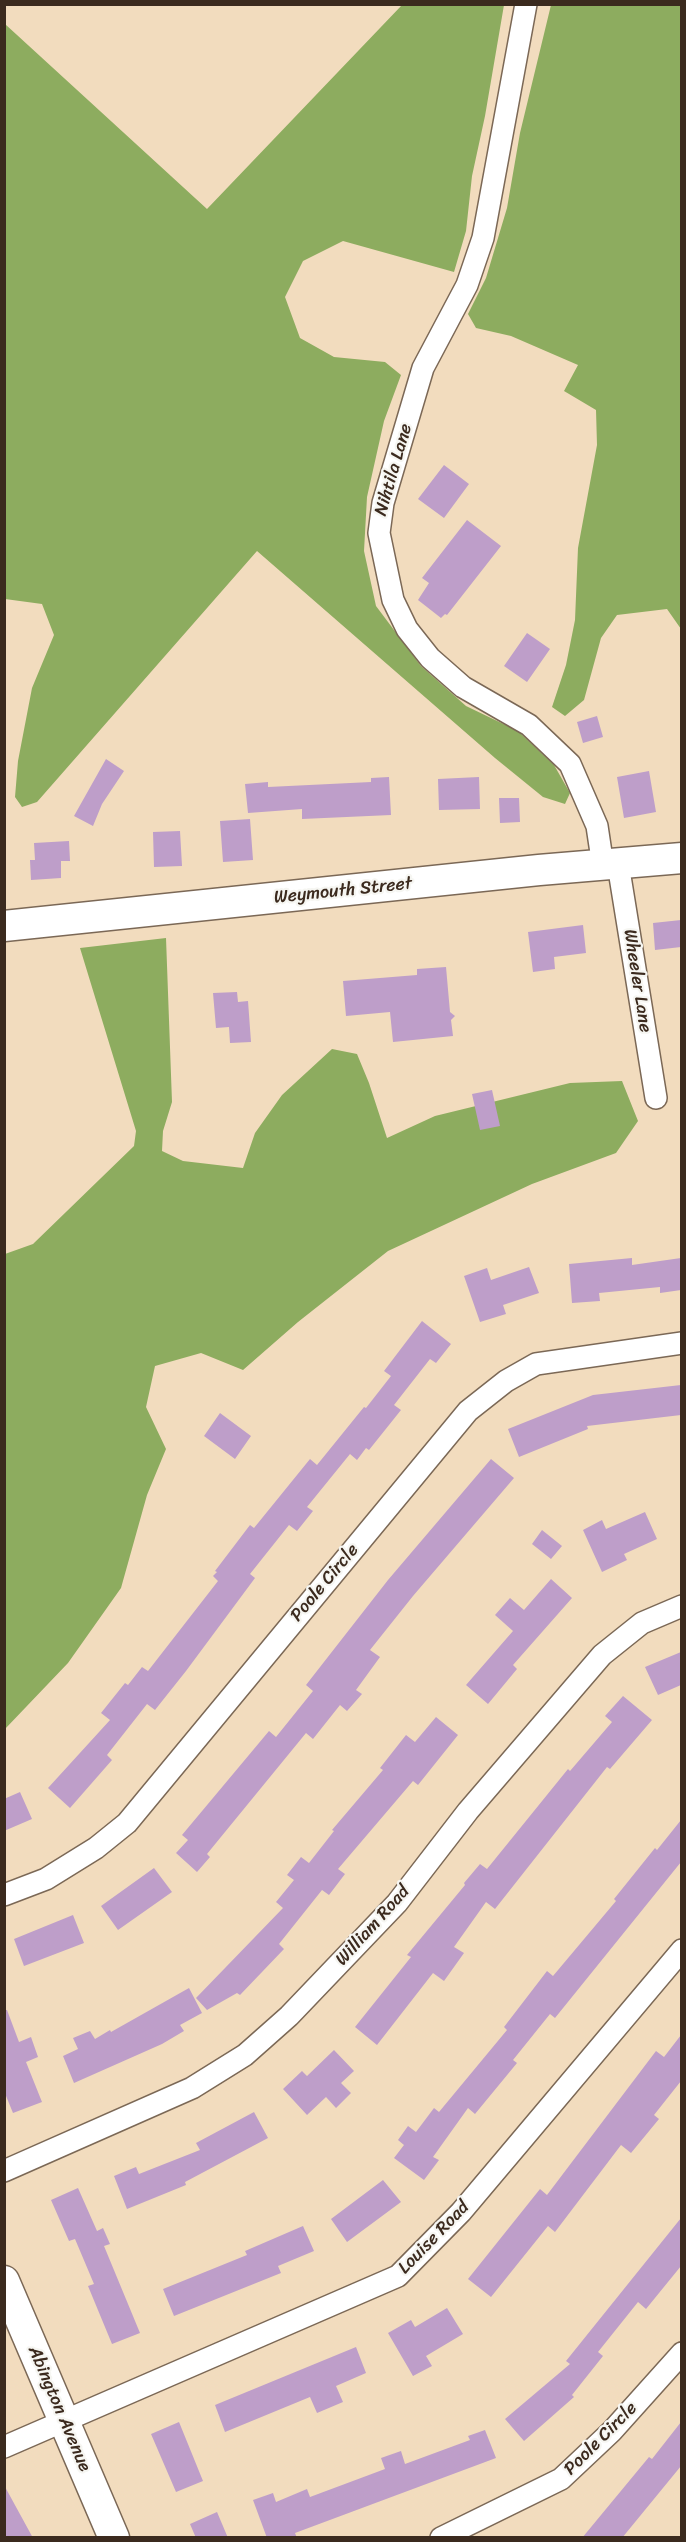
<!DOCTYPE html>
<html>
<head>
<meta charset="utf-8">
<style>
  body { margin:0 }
  #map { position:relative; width:686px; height:2542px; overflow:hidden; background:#f2dcbe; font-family:Sriracha,sans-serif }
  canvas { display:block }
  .frame { position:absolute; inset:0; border:6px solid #3b2a1e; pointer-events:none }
</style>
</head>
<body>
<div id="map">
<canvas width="686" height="2542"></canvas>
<div class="frame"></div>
</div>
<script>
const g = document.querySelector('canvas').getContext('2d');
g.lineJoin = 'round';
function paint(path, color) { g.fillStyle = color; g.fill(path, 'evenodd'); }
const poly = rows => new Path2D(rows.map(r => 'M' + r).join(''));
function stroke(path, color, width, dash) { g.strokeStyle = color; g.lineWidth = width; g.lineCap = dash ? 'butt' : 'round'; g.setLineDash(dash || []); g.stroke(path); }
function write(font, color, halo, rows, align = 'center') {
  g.font = font + ' Sriracha,sans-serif'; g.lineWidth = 4.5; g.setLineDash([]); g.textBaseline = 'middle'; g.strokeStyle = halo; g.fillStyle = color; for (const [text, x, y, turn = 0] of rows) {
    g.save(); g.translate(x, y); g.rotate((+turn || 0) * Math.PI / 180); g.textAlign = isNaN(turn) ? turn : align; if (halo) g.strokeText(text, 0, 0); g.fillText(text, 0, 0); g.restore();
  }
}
const forest = poly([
  [402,5,504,5,485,116,472,176,466,231,454,272,343,241,303,261,285,297,300,338,334,357,385,362,401,375,384,421,367,497,364,551,376,606,421,666,466,706,518,731,554,765,570,793,565,804,543,797,495,758,257,551,37,802,22,807,15,797,18,761,32,688,54,635,42,604,5,599,5,24,207,209],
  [551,5,682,5,681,629,667,609,617,615,601,638,584,700,565,716,552,707,566,665,575,620,578,548,597,445,596,410,564,391,578,365,511,336,476,328,468,314,486,278,507,208,520,133],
  [166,938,172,1102,163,1131,162,1151,183,1161,243,1168,255,1133,282,1095,332,1049,357,1054,369,1083,387,1138,435,1116,570,1083,622,1081,638,1121,616,1153,532,1184,388,1251,298,1322,243,1370,201,1353,155,1366,146,1407,166,1449,147,1495,121,1588,68,1663,5,1729,5,1254,33,1244,134,1146,136,1131,80,948]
]);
const building = poly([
  [444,465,469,484,444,518,418,499],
  [467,520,501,546,447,615,445,614,441,618,418,600,429,583,422,578],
  [527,633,550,649,527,682,504,666],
  [597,716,603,737,583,743,577,722],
  [106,759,124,771,102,804,93,826,74,816],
  [649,771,656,812,624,818,617,777],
  [389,777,391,815,302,819,302,809,248,813,245,784,268,782,268,787,371,782,371,778],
  [479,777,480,809,439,810,438,779],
  [499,798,519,798,520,822,500,823],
  [250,819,253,860,223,862,220,821],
  [180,831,182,866,154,867,153,832],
  [69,841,70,861,61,861,61,878,31,880,30,860,35,860,34,843],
  [681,920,681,947,655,950,653,923],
  [583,925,586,953,554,957,555,969,533,972,528,932],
  [446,967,450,1012,455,1016,451,1020,453,1036,393,1042,390,1012,346,1016,343,981,417,975,417,969],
  [237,992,238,1002,248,1001,251,1042,230,1043,229,1027,216,1028,213,993],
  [492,1090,500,1126,480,1130,472,1094],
  [632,1258,632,1265,681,1258,681,1290,660,1293,660,1287,599,1293,600,1301,572,1303,569,1264],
  [529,1267,539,1293,503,1305,506,1314,480,1322,464,1276,487,1268,491,1280],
  [422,1321,451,1344,436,1363,430,1359,394,1405,401,1410,369,1450,366,1448,357,1460,350,1454,307,1507,313,1511,297,1531,289,1525,250,1574,255,1578,186,1671,155,1710,147,1704,107,1755,112,1760,70,1808,48,1788,110,1720,101,1713,125,1683,128,1685,142,1667,148,1671,218,1581,213,1576,217,1572,215,1571,250,1525,254,1528,310,1459,317,1465,364,1407,366,1408,391,1376,384,1371],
  [681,1385,681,1415,587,1426,588,1429,519,1457,508,1429,593,1395],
  [220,1413,251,1436,235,1459,204,1436],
  [491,1459,514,1478,413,1596,370,1650,380,1657,356,1690,362,1694,347,1711,340,1705,313,1739,306,1733,207,1854,210,1857,197,1872,176,1853,188,1840,182,1835,269,1731,276,1737,313,1691,306,1685,388,1580],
  [645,1512,657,1539,624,1554,627,1560,602,1572,583,1530,602,1520,606,1529],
  [542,1530,562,1546,551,1559,532,1544],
  [551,1579,572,1598,513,1665,517,1669,488,1704,466,1685,513,1631,495,1615,510,1598,524,1610],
  [681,1652,681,1685,658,1695,645,1667],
  [623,1696,652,1720,610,1769,607,1767,495,1909,486,1902,454,1947,464,1953,444,1981,433,1973,377,2045,355,2027,411,1957,407,1955,465,1885,464,1883,480,1864,487,1869,568,1769,570,1771,612,1722,605,1716],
  [436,1717,458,1735,418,1785,413,1781,338,1869,345,1874,329,1895,322,1890,279,1944,284,1949,240,1995,237,1993,207,2010,196,1998,283,1908,276,1902,294,1880,287,1875,301,1857,309,1863,334,1831,332,1830,383,1770,380,1768,406,1735,415,1742],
  [20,1792,32,1819,4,1831,4,1799],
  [681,1820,681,1862,555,2018,550,2014,513,2060,517,2063,475,2114,468,2108,433,2157,439,2160,424,2180,394,2158,404,2145,398,2140,408,2126,416,2132,434,2108,439,2112,507,2030,504,2027,547,1971,553,1976,616,1901,614,1899,655,1848,657,1850],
  [154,1868,172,1892,118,1930,101,1906],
  [73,1915,84,1943,24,1966,14,1939],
  [189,1988,202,2013,180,2025,184,2031,162,2044,74,2083,63,2056,78,2049,73,2038,90,2031,95,2039,110,2030,111,2032],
  [4,2010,7,2010,19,2042,31,2037,38,2057,26,2062,42,2102,13,2113,4,2091],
  [681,2035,681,2081,654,2115,659,2119,631,2153,621,2145,555,2232,548,2226,491,2297,468,2279,540,2189,547,2195,656,2051,664,2057],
  [334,2050,354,2071,341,2083,351,2093,336,2108,326,2097,307,2115,283,2089,302,2071,307,2076],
  [254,2112,268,2138,185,2182,186,2185,127,2209,114,2176,136,2167,139,2174,200,2150,196,2143],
  [383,2180,401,2202,347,2242,331,2219],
  [78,2188,97,2231,103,2228,110,2244,104,2246,140,2333,112,2344,88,2286,94,2284,75,2239,69,2241,51,2200],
  [681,2218,681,2266,646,2309,638,2302,598,2352,603,2356,572,2395,574,2397,524,2441,505,2419,570,2364,566,2361],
  [303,2226,314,2251,278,2266,281,2273,174,2316,163,2289,247,2255,245,2251],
  [447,2308,463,2334,426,2356,432,2366,413,2376,388,2333,411,2320,415,2327],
  [356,2347,366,2373,336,2386,343,2402,317,2413,310,2397,225,2432,215,2405],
  [179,2422,203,2481,176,2492,151,2434],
  [681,2422,681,2466,622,2538,582,2538,649,2457,652,2459],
  [485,2430,496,2458,295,2533,297,2538,267,2538,253,2500,273,2493,276,2502,307,2489,310,2497,385,2469,381,2458,401,2451,405,2464,470,2440,468,2436],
  [4,2485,33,2538,4,2538],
  [217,2512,228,2538,196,2538,190,2524]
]);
const minor = poly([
  [526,4,483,238,467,285,423,368,383,503,379,533,393,600,407,629,430,658,463,687,529,725,570,764,597,826,603,866],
  [618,864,656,1098],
  [4,1895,46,1879,96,1848,127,1823,468,1411,506,1381,536,1364,682,1343],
  [4,2171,192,2088,245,2055,289,2016,397,1903,468,1811,602,1655,642,1623,682,1606],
  [4,2447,398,2276,461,2212,682,1950],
  [441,2538,561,2479,612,2431,682,2353]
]);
const secondary = poly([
  [4,926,539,870,682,858],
  [4,2281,114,2538]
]);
const streetNames = [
  ["Nihtila Lane",394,470,-74],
  ["Weymouth Street",343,891,-6],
  ["Wheeler Lane",637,981,81],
  ["Poole Circle",325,1583,-50],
  ["William Road",373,1926,-48],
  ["Louise Road",434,2238,-46],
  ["Abington Avenue",59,2409,67],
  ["Poole Circle",601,2439,-45]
];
paint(forest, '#8dac5f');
paint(building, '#be9ec9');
stroke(minor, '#7b6856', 24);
stroke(secondary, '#7b6856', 33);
stroke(minor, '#fff', 21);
stroke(secondary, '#fff', 30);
write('18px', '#3b2a1e', '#f6f6f2', streetNames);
</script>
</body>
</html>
